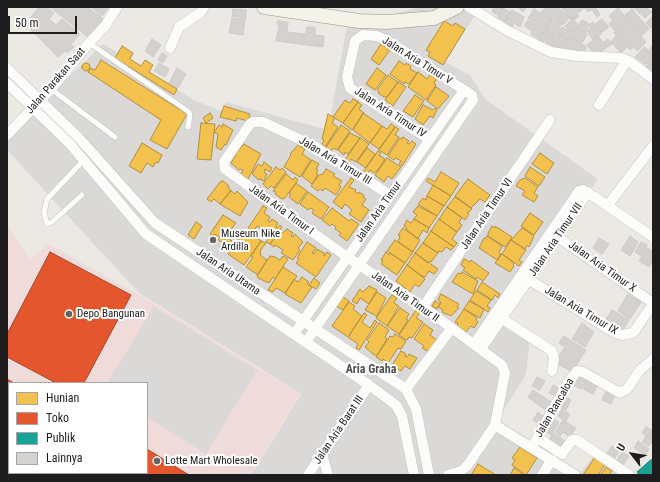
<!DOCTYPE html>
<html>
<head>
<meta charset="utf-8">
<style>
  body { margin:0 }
  #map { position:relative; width:660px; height:482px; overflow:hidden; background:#ece9e5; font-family:"Roboto Condensed",sans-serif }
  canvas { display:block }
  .frame { position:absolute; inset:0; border:8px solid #1d1d1d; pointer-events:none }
  .legend { position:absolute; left:8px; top:382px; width:140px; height:92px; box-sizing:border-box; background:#fff; border:1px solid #a5a5a5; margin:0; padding:5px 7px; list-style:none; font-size:12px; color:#1d1d1d }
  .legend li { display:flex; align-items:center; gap:8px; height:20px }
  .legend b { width:20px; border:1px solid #a5a5a5 }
  .north { position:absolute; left:612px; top:434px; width:40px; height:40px; -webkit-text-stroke:3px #fff; paint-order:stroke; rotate:301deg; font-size:11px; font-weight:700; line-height:16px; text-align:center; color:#1d1d1d }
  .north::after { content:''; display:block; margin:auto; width:14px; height:18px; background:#1d1d1d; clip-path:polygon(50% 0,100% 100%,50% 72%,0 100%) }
  .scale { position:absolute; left:8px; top:16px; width:69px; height:18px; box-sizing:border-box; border:2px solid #1d1d1d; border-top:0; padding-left:5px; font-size:12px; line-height:14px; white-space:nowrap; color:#1d1d1d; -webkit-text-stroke:3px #fff; paint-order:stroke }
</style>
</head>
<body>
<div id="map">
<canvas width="660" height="482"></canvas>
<div class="frame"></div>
<ul class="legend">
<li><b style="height:11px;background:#f2c14e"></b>Hunian</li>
<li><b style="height:11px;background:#e4572e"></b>Toko</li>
<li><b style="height:11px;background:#17a398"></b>Publik</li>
<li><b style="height:11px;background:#d4d1ce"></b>Lainnya</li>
</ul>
<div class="north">U</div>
<div class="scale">50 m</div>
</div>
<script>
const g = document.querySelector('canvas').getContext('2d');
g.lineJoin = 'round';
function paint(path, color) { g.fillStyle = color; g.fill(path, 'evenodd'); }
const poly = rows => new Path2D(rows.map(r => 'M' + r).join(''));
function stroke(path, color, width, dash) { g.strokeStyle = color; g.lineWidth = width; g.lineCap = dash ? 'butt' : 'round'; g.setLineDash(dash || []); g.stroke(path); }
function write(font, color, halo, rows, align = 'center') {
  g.font = font + ' "Roboto Condensed",sans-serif'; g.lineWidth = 4; g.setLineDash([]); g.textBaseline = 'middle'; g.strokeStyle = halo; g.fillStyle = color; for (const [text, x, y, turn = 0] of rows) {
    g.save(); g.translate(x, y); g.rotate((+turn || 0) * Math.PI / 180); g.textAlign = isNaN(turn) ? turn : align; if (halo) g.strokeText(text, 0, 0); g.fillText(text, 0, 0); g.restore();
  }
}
const residential = poly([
  [421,7,465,7,476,14,445,62,470,75,485,99,598,179,506,318,530,336,526,374,498,420,581,472,596,453,628,475,251,475,301,394,139,293,7,150,7,136,103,44,194,100,221,111,226,102,328,130,347,26]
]);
const commercial = poly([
  [7,225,30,259,48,244,138,294,300,394,250,475,7,475],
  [9,383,147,383,147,473,9,473]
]);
const parking = poly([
  [154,307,257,370,206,454,147,417,147,383,107,383],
  [7,402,9,403,9,473,23,473,21,475,7,475]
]);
const homes = poly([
  [444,21,453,26,455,23,465,29,443,65,428,56,430,52,426,50,444,21],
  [381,44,390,50,379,65,371,59,381,44],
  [122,46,133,53,130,59,141,66,145,60,153,65,149,72,177,89,174,95,115,58,122,46],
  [101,60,187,114,167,149,150,140,161,120,88,72,90,68,95,70,101,60],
  [399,61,405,65,406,63,411,66,410,69,417,73,409,84,405,82,404,84,390,74,399,61],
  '82 67a4 4 0 1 1 8 0a4 4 0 1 1-8 0Z',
  [377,68,386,75,375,90,366,84,377,68],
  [418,72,427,79,430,75,437,79,434,83,436,85,426,100,408,87,418,72],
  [388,75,398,82,387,97,384,97,378,93,379,92,377,90,388,75],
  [398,82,406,87,393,106,385,100,398,82],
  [436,87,449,96,438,109,427,101,436,87],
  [415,95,424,101,413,117,403,111,415,95],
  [353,99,358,102,343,123,333,117,345,100,350,103,353,99],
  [358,102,362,105,359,109,364,113,352,130,343,123,358,102],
  [423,105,433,110,435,108,437,110,433,118,430,116,423,125,415,119,423,105],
  [224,106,250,114,248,121,237,118,236,121,220,117,224,106],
  [210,113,213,118,206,123,203,118,210,113],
  [363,113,382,126,370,143,353,130,363,113],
  [328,114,335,118,332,123,338,127,325,147,322,144,324,140,322,139,328,114],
  [201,123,215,124,211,160,197,159,201,123],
  [223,124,233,130,226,145,225,144,221,150,216,147,218,134,214,132,219,125,222,127,223,124],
  [391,124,395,127,379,149,370,143,382,126,387,129,391,124],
  [341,125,350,131,337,150,333,148,331,151,326,147,341,125],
  [395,127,399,129,395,135,399,137,387,155,379,150,395,127],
  [350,133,360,138,348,154,345,152,344,155,338,150,350,133],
  [403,137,409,141,407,143,409,144,412,141,416,144,402,166,399,164,401,161,396,158,394,160,388,156,400,138,402,139,403,137],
  [360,138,369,144,356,162,351,159,349,163,345,160,360,138],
  [142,143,162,155,158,163,156,162,153,167,147,163,141,173,129,166,142,143],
  [244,144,261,154,248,179,241,174,243,170,240,169,239,170,231,163,236,155,235,154,244,144],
  [298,145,305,149,302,154,311,160,300,177,284,167,291,155,290,154,298,145],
  [367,148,375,154,366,168,357,162,367,148],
  [378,151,381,153,379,155,385,159,378,170,374,173,370,170,367,174,363,172,378,151],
  [540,153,554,163,547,174,532,164,540,153],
  [387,158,401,167,392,179,388,176,384,182,375,175,387,158],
  [312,160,319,164,316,169,318,170,316,173,318,174,312,184,302,176,312,160],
  [264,162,272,168,270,172,265,169,264,172,267,174,264,181,260,179,259,180,252,174,258,164,262,166,264,162],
  [276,167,280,170,282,168,286,172,274,188,271,186,268,189,263,184,276,167],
  [530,167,545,177,539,186,525,176,530,167],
  [326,169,335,174,333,176,342,181,339,185,341,187,336,195,325,188,323,191,320,189,318,191,311,186,319,175,323,174,326,169],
  [441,172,459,183,451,196,426,181,428,178,435,182,441,172],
  [286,174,293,180,295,177,298,180,285,198,282,199,275,194,276,192,273,191,286,174],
  [351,178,354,180,349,187,356,190,355,191,358,194,359,192,364,195,363,197,366,199,362,205,369,210,361,222,349,214,352,210,345,204,342,209,333,202,351,178],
  [525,178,538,187,534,193,538,196,534,202,522,195,525,191,516,186,520,180,525,178],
  [468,179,490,195,485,202,480,199,471,208,455,196,468,179],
  [223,181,229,186,228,188,231,190,220,204,214,199,211,202,207,199,220,182,223,181],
  [296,183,307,191,298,204,289,197,291,194,289,193,296,183],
  [433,185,451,196,444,206,427,196,433,185],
  [231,191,235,194,237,191,248,202,240,216,220,204,231,191],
  [308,192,329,207,321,219,312,213,314,210,310,208,308,210,300,204,308,192],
  [427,196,444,206,437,216,418,204,423,198,426,200,427,196],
  [455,197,472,209,469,212,467,212,469,214,465,220,447,207,455,197],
  [263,206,267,208,264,213,270,217,268,221,270,222,272,219,278,223,276,227,277,228,280,225,282,227,270,244,266,242,268,239,262,235,264,231,257,226,253,232,248,228,263,206],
  [418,206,437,216,429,228,414,219,417,215,413,212,418,206],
  [447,207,462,218,459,222,462,225,457,232,439,219,447,207],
  [332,208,349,221,351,219,359,224,347,241,339,235,341,233,335,229,336,227,332,224,330,226,322,220,332,208],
  [530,213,543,222,534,235,521,226,530,213],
  [223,215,236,223,221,242,218,240,220,237,214,234,213,236,210,234,223,215],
  [414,219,429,228,427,233,423,230,418,239,406,230,407,228,404,226,407,220,411,223,414,219],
  [439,219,457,232,452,239,457,243,454,247,431,231,439,219],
  [196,222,202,226,194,239,188,235,196,222],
  [492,226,494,228,495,226,512,237,505,247,488,236,488,233,492,226],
  [403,228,420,240,413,252,398,242,400,236,398,235,403,228],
  [522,228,534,236,529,247,527,245,525,249,511,240,522,228],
  [287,229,293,233,291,236,293,237,295,234,303,242,298,248,300,250,293,260,281,253,283,250,275,245,274,247,270,244,278,233,280,235,287,229],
  [245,230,261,241,244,265,228,254,245,230],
  [431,231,454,247,451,250,446,247,442,252,439,251,438,253,423,243,431,231],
  [487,236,502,246,499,253,501,254,497,260,479,248,484,238,485,239,487,236],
  [226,237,232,241,226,250,220,247,226,237],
  [395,240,413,252,405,263,387,251,395,240],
  [511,240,526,250,519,260,522,262,519,266,502,254,511,240],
  [261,241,266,243,260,251,261,253,260,255,267,260,258,275,246,267,253,257,251,256,261,241],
  [307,242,316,248,312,253,314,254,317,249,324,253,324,256,327,252,331,255,316,277,296,263,299,259,297,258,307,242],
  [423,243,438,253,431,262,430,261,428,263,415,253,423,243],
  [386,252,389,255,390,253,405,263,397,275,381,264,383,261,381,260,386,252],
  [415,253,438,269,434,274,429,271,425,277,422,276,407,265,415,253],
  [502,254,514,263,513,265,514,266,510,272,495,263,502,254],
  [270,256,272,257,273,256,280,260,283,256,288,259,275,279,273,277,269,283,258,278,257,275,270,256],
  [464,259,470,262,471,260,489,273,483,281,477,277,476,279,463,270,465,268,461,265,464,259],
  [407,265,425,279,419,287,415,284,410,292,396,281,407,265],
  [283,267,297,276,285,293,276,288,273,292,268,290,283,267],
  [462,272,478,281,473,294,452,282,458,273,461,274,462,272],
  [302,277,309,282,307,284,312,287,301,303,285,294,294,279,298,282,302,277],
  [314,278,320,283,316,289,309,285,314,278],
  [482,282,500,294,498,298,495,295,492,300,477,290,482,282],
  [369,286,377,290,369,304,360,298,357,304,352,301,360,289,363,292,369,286],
  [476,291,491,300,487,306,490,308,488,312,470,300,476,291],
  [377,292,386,298,377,316,365,310,377,292],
  [441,294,459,304,457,307,459,308,451,316,442,312,443,310,438,307,441,303,438,299,441,294],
  [392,295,397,298,394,303,399,306,387,326,376,318,392,295],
  [343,297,349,301,343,310,336,306,343,297],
  [435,301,440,304,437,309,432,306,435,301],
  [469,301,484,309,480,318,464,309,469,301],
  [349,302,355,306,353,309,362,316,348,337,332,326,349,302],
  [400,308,409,314,406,319,408,320,399,334,387,326,400,308],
  [464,309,477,318,476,320,478,322,474,328,471,326,466,332,457,326,458,323,455,322,464,309],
  [416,310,420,312,416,318,423,322,412,338,409,337,407,340,399,335,416,310],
  [364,313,367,315,362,322,370,328,375,320,377,322,359,350,356,348,358,344,348,337,364,313],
  [379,323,389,330,385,337,387,339,377,355,374,355,365,347,369,342,367,340,379,323],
  [424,324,433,330,430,335,437,340,429,352,422,348,424,346,414,339,424,324],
  [395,334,406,341,401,349,398,348,388,363,383,359,382,361,376,357,390,336,393,337,395,334],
  [401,351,406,354,405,356,407,357,409,354,417,358,410,369,405,366,401,371,392,365,401,351],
  [520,447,537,458,526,475,512,465,515,460,512,458,520,447],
  [595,457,605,464,598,475,583,475,595,457],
  [478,464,496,475,471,475,478,464],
  [606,467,612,471,609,475,600,475,606,467],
  [514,468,524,475,510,475,514,468]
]);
const shops = poly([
  [50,252,131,295,84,383,56,383,7,357,7,334,50,252],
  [7,379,14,383,9,383,9,397,7,396,7,379],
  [147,449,189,475,59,475,60,473,147,473,147,449]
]);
const public = poly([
  [653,458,653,475,639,475,637,472,653,458]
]);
const building = poly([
  [39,7,46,7,54,13,49,19,56,25,62,19,80,34,71,44,74,47,67,53,65,51,58,57,25,24,39,7],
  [50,7,87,7,104,19,88,37,50,7],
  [91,7,109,7,102,16,91,7],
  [494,7,503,7,498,15,492,12,494,7],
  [518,7,527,7,523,12,518,7],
  [546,7,558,7,560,9,551,20,541,12,546,7],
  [564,7,571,7,579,16,574,20,572,18,570,19,562,8,564,7],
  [573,7,586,7,578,13,573,7],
  [586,7,596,7,588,12,585,8,586,7],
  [633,7,645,7,652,12,645,18,633,7],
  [503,8,510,12,504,22,497,18,503,8],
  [596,8,600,15,597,17,592,10,596,8],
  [618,8,627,19,615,31,609,24,613,21,609,16,618,8],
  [233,9,246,10,246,18,232,16,233,9],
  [534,9,551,20,539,39,531,34,532,31,524,26,528,20,530,22,531,20,528,18,534,9],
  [632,9,649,29,641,36,625,15,632,9],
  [512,10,524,17,520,27,514,23,512,27,504,22,512,10],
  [561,10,569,18,563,25,554,18,561,10],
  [652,17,653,18,653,30,646,23,652,17],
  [232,18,245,19,243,35,229,33,232,18],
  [552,19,561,24,556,36,545,30,552,19],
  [572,19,578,24,572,32,565,26,572,19],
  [602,19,609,27,602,32,595,24,602,19],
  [627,19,646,42,637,51,634,47,630,50,614,33,627,19],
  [582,20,589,24,585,33,576,28,582,20],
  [278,21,288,22,287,32,306,34,307,27,315,27,315,35,324,36,323,47,276,41,279,25,277,24,278,21],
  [593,22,602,33,593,40,587,31,591,27,589,25,593,22],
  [562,27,572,32,568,39,558,34,562,27],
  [576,28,587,34,582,43,570,37,576,28],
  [545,30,556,36,550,47,546,45,547,42,544,40,541,45,537,43,545,30],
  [559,34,568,39,562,50,560,48,558,51,551,47,559,34],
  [598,36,607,47,601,52,599,49,594,54,587,45,598,36],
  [616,36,627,47,621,53,611,42,616,36],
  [570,37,587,47,584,54,562,52,570,37],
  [152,39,161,45,153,57,145,51,152,39],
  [608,39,612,44,608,47,604,42,608,39],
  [653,44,653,55,648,52,653,44],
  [644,47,648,50,641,61,635,57,644,47],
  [648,52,653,57,647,64,644,64,641,61,648,52],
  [162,53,167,56,163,63,158,60,162,53],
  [652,59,653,59,653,75,645,69,652,59],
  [159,63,169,69,165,77,154,71,159,63],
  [177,68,186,74,178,88,169,83,177,68],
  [630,236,638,242,630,256,621,250,630,236],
  [599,238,609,244,602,254,593,248,599,238],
  [641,242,647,245,641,256,635,252,641,242],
  [647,248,653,251,653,260,649,267,639,261,647,248],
  [628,294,641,302,630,319,618,311,628,294],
  [612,310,629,320,623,330,606,319,612,310],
  [582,323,594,332,585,347,572,339,582,323],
  [564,336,586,350,572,372,555,362,565,347,559,343,564,336],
  [578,375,587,380,581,389,573,385,578,375],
  [537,377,545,381,540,390,532,386,537,377],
  [588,379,598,384,593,394,583,389,588,379],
  [553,385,560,389,556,396,549,393,553,385],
  [533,390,554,404,548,412,528,397,533,390],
  [606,391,615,395,611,404,602,400,606,391],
  [563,395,571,400,566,410,557,405,563,395],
  [562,409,570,414,566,421,558,416,562,409],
  [538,412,544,417,539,424,533,420,538,412],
  [551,417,559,422,551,435,543,430,551,417],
  [563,420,576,428,570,437,563,432,560,436,555,432,563,420],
  [646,427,653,431,651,439,642,433,646,427],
  [553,433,568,443,563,450,549,441,553,433],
  [646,436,653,440,649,446,642,442,646,436],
  [638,441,649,449,645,455,634,448,638,441],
  [612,446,619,451,612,462,604,457,612,446],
  [622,452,629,456,621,468,615,463,622,452]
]);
const lane = poly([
  [89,43,189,112,190,116,188,127],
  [51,89,115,137],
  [82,195,52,222,47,224,44,213,47,199,83,161]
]);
const street = poly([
  [469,7,508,31,551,52,577,56,621,58,629,61,653,79],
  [170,48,179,27,201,12,204,7],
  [7,68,78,137,155,223,406,389,416,409,429,475],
  [7,83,70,144,146,234,369,385,396,405,402,416,414,475],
  [599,105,627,60],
  [7,135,51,89,89,43,105,26,117,7],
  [390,195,314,146,263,122,253,122,250,124,224,162,225,169,347,257,423,307,502,365,505,373,495,425,467,466,461,471,448,475],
  [608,205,653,146],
  [552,233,653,303],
  [523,276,615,333,622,335,633,333,653,304],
  [423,307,550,120],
  [498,316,552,351,554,359,552,371],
  [294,334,464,90],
  [306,342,473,100,472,95,388,41,377,36,363,35,355,41,347,77,350,88,429,139],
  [474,344,579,191,583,190,593,196,653,237],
  [481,349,588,192],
  [406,389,451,329],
  [495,425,575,475],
  [538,438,562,454,572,440,577,440,629,475],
  [532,447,568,383,577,371,583,372,620,393,627,389,640,370,653,359],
  [322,454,328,475],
  [308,475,369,385],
  [542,475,552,460]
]);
const secondary = poly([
  [264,7,359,21,387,22,434,18,457,7]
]);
const markers = [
  [213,240,4,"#656463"],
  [69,314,4,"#656463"],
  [157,461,4,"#656463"]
];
const streetNames = [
  ["Jalan Aria Timur V",417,61,32],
  ["Jalan Parakan Saat",56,81,-49],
  ["Jalan Aria Timur IV",390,113,33],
  ["Jalan Aria Timur III",335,161,31],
  ["Jalan Aria Timur I",281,210,36],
  ["Jalan Aria Timur",379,212,-55],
  ["Jalan Aria Timur VI",487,214,-56],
  ["Jalan Aria Timur VII",556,240,-56],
  ["Jalan Aria Timur X",602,267,35],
  ["Jalan Aria Utama",228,272,34],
  ["Jalan Aria Timur II",405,297,35],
  ["Jalan Aria Timur IX",581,311,31],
  ["Jalan Rancaloa",555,408,-60],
  ["Jalan Aria Barat III",339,430,-56]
];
const poiNames = [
  ["Museum Nike",221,234],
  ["Ardilla",221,247],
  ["Depo Bangunan",77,314],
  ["Lotte Mart Wholesale",165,461]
];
const neighbourhoodNames = [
  ["Aria Graha",371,370]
];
paint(residential, '#dbd9d7');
paint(commercial, '#efdbda');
paint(parking, '#dad9d7');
paint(homes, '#f2c14e');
stroke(homes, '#b2903f', 1);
paint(shops, '#e4572e');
stroke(shops, '#a84629', 1);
paint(public, '#17a398');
stroke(public, '#197b73', 1);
paint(building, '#d4d1ce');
stroke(building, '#cfcac6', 1);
stroke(lane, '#c4c3c1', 6);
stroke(street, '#c4c3c1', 11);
stroke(secondary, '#96957c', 15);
stroke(lane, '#fcfcfb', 5);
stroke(street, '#fcfcfb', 10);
stroke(secondary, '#f4f3e9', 14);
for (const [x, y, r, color] of markers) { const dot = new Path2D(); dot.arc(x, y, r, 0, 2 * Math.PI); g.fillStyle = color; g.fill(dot); stroke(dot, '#fff', 1.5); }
write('11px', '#1d1d1d', '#fff', streetNames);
write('11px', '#1d1d1d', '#fff', poiNames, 'left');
write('bold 12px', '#505050', '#fff', neighbourhoodNames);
</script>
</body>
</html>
